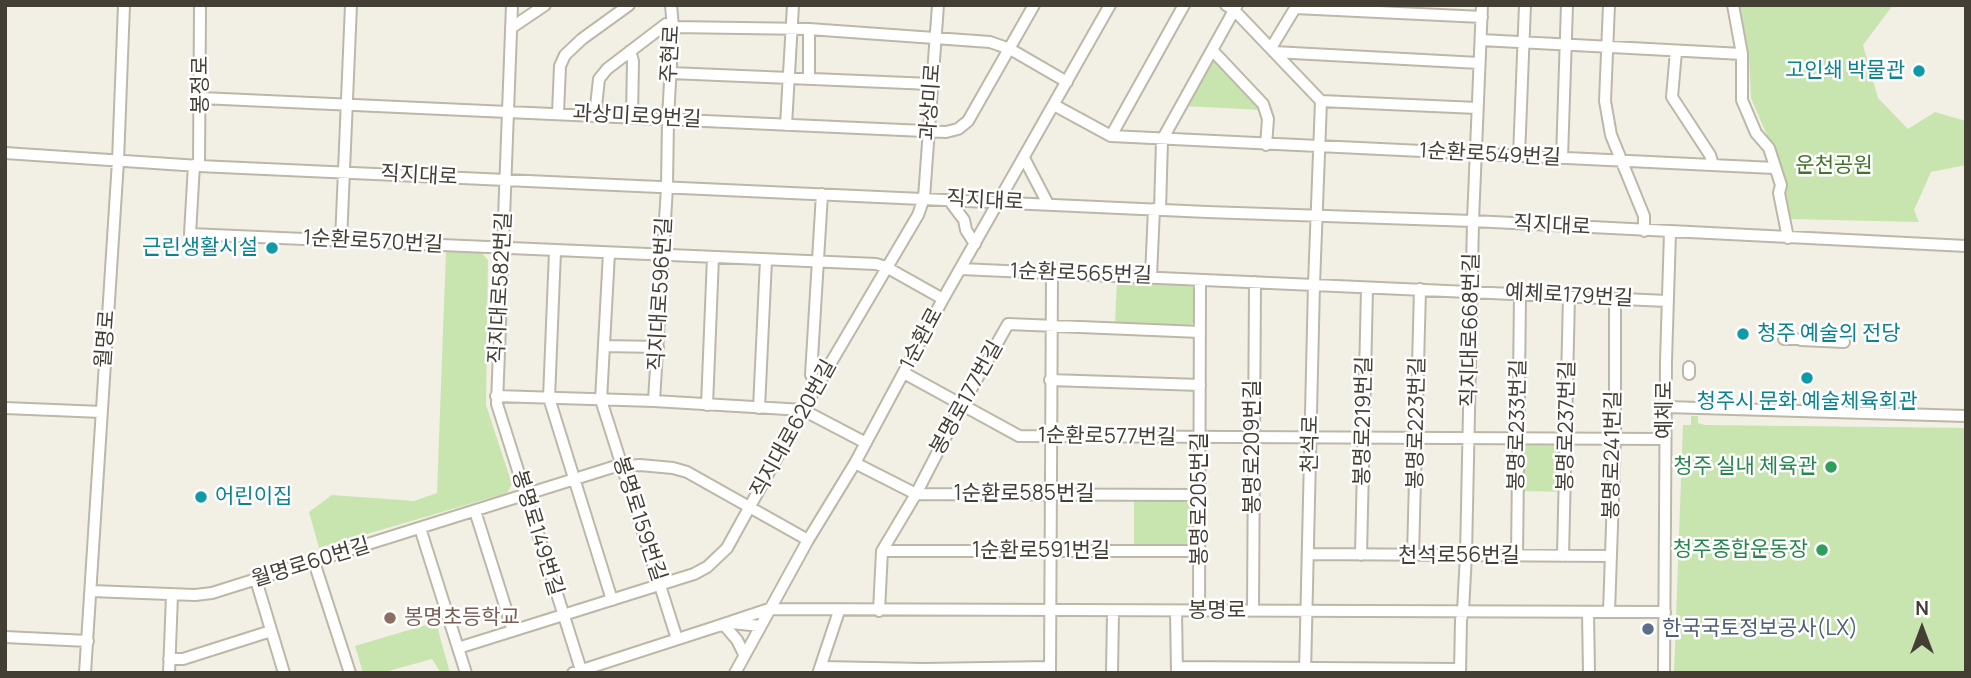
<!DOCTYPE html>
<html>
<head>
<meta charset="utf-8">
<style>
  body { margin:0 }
  #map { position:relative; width:1971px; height:678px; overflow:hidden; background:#f2efe5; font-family:Manrope,sans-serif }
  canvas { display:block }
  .frame { position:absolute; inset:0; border:7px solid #443f35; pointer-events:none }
  .north { position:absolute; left:1887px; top:594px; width:70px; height:70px; -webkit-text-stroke:5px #fff; paint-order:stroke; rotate:0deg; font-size:19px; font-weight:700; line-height:28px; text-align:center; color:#443f35 }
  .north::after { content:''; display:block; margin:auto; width:24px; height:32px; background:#443f35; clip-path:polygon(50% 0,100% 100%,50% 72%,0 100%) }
</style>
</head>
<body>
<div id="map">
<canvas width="1971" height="678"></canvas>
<div class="frame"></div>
<div class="north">N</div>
</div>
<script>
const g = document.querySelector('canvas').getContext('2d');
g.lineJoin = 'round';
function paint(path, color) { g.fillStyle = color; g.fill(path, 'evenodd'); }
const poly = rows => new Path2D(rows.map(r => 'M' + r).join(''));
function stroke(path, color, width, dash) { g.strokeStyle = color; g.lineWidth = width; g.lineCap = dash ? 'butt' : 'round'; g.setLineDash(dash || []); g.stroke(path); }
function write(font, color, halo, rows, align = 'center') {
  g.font = font + ' Manrope,"Noto Sans KR",sans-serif'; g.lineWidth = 5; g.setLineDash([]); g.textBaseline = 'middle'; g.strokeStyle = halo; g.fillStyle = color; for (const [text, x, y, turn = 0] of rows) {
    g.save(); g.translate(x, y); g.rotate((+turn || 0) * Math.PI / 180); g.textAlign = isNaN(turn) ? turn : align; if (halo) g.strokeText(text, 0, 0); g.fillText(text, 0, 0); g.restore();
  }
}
const green = poly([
  [1740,5,1893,5,1863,45,1878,98,1908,129,1935,112,1966,121,1966,165,1931,172,1914,210,1919,222,1790,219,1771,145,1751,98,1749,57],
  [1211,55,1263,110,1184,106],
  [446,250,481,252,488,260,486,405,512,484,507,493,319,548,309,512,332,495,414,501,437,493],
  [1117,279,1190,282,1197,288,1196,321,1190,325,1115,323],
  [1691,416,1698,416,1698,423,1705,425,1966,428,1966,673,1674,673,1683,425,1691,425],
  [1525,443,1560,444,1564,447,1562,492,1521,491,1521,447],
  [1134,498,1191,498,1197,502,1197,542,1190,548,1134,547],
  [436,622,450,673,441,673,432,659,381,673,363,673,355,646]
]);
const minor = poly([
  [512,5,497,404,582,673],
  [1226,5,1234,10,1321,101,1314,284,1305,673],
  [1609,5,1605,101,1611,135,1644,216,1644,231],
  [1733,5,1742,54,1742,100,1756,133,1769,148,1781,185,1779,193,1788,238],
  [1295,8,1482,17],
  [511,28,545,5],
  [1481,40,1742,54],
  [1271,48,1297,5],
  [1212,50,1263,104,1268,119,1266,145],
  [630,51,633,61,632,117],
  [1676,51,1672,97,1710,155,1713,165],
  [1274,52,1479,63],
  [671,73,931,84],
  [809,78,809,29],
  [201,98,946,132,958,129,968,121,1034,5],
  [1321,101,1477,108],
  [1054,105,1111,136,1774,168],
  [558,113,560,66,565,55,582,39,629,5],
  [595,115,599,79,607,69,666,24,673,27,809,29,990,42,1010,49,1067,82],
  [786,125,793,5],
  [1111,136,1184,5],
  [5,153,199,166,1207,212,1473,221,1966,246],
  [1519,156,1525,5],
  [1024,158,1048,204],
  [1562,158,1567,5],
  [194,165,190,234,876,264,886,267,943,299],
  [199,166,200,5],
  [949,200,964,220,966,230,975,244],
  [1160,210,1162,140,1237,5],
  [341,241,351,5],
  [555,251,549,398,612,600],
  [609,253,601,400,677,639],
  [961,269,1667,301],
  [1151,276,1154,209],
  [1784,339,1796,339],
  [1801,340,1844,342],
  [604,346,658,347],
  [904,373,1019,436,1665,439],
  [1689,374,1689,367],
  [1050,380,1200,385],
  [818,385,811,375,822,194],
  [496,396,654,401,803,410,866,443],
  [654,401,667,187,668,119,673,27,671,5],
  [707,405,713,257],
  [1666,407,1966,416],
  [5,408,102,412],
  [759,408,766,260],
  [855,463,916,494,1200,495],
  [475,511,513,631],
  [420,528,466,673],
  [882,551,1199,551],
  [1308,554,1611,556],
  [1361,555,1367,288],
  [1413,556,1420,289],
  [1517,556,1520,294],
  [1563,556,1569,296],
  [314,562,350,673],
  [256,580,284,673],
  [91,591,195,595,212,593,613,467,640,465,673,468,687,472,808,540],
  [879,611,882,551,916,494,962,405,1008,324,1200,332],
  [1176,611,1177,672],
  [1253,611,1255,282],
  [1199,612,1200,281],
  [1588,612,1589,673],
  [1609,612,1615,439,1615,299],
  [724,625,737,640,744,654],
  [715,627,769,609,1665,612],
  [5,637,88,641],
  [458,648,694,574,707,567,727,548,803,410,918,215,924,198,938,5],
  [169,659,183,659,271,631],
  [821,667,924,669,1050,667],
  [1177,667,1460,669],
  [819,671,839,611],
  [85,673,118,161,124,5],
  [169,673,172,595],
  [573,673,715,627,732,623,760,626],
  [735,673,808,540,855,463,943,299,1110,5],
  [1050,673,1052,273],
  [1112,673,1113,612],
  [1460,673,1461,620,1463,611,1466,555,1473,221,1482,5],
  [1664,673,1666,361,1670,232]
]);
const markers = [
  [1919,71,7,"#0f9aa8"],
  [272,248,7,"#0f9aa8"],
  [1743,334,7,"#0f9aa8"],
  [1807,378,7,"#0f9aa8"],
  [1831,467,7,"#2e9e5b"],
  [201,497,7,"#0f9aa8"],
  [1822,550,7,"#2e9e5b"],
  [390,618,7,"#8d6e63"],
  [1648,629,7,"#5c6f8a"]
];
const streetNames = [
  ["주현로",671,54,-87],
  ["봉정로",201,85,-90],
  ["과상미로",931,102,-86],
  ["과상미로9번길",637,117,3],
  ["1순환로549번길",1490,155,3],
  ["직지대로",419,176,3],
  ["직지대로",985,201,3],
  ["직지대로",1552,226,3],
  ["1순환로570번길",373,242,3],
  ["1순환로565번길",1081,274,2],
  ["직지대로582번길",501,288,-87],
  ["직지대로596번길",661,294,-87],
  ["예체로179번길",1569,296,3],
  ["직지대로668번길",1471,330,-89],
  ["월명로",106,339,-86],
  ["1순환로",922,339,-62],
  ["봉명로177번길",967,398,-61],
  ["예체로",1665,410,-90],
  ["봉명로219번길",1364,421,-89],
  ["봉명로223번길",1417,423,-89],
  ["봉명로233번길",1518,425,-89],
  ["봉명로237번길",1567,426,-89],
  ["직지대로620번길",794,429,-61],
  ["1순환로577번길",1107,437,1],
  ["천석로",1311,444,-89],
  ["봉명로209번길",1253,447,-90],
  ["봉명로241번길",1613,455,-89],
  ["1순환로585번길",1024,494],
  ["봉명로205번길",1200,499,-90],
  ["봉명로159번길",639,519,72],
  ["봉명로149번길",537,533,73],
  ["1순환로591번길",1041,551],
  ["천석로56번길",1459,556],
  ["월명로60번길",311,563,-17],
  ["봉명로",1217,611]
];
const cultureNames = [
  ["고인쇄 박물관",1905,71],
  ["근린생활시설",258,248],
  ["청주 예술의 전당",1757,334,"left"],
  ["청주시 문화 예술체육회관",1807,402,"center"],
  ["어린이집",215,497,"left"]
];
const parkNames = [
  ["운천공원",1834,166]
];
const leisureNames = [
  ["청주 실내 체육관",1817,467],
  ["청주종합운동장",1808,550]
];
const educationNames = [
  ["봉명초등학교",404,618]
];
const serviceNames = [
  ["한국국토정보공사(LX)",1662,629]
];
paint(green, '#c9e5af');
stroke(minor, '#bdb7a8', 14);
stroke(minor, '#fff', 10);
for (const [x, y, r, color] of markers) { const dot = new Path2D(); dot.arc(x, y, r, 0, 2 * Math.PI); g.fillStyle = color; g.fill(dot); stroke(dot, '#fff', 2.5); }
write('21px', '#443f35', '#fff', streetNames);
write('21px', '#0d838f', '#fff', cultureNames, 'right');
write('21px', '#42732a', '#fff', parkNames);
write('21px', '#27864d', '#fff', leisureNames, 'right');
write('21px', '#785e54', '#fff', educationNames, 'left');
write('21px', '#4e5e75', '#fff', serviceNames, 'left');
</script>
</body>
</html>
